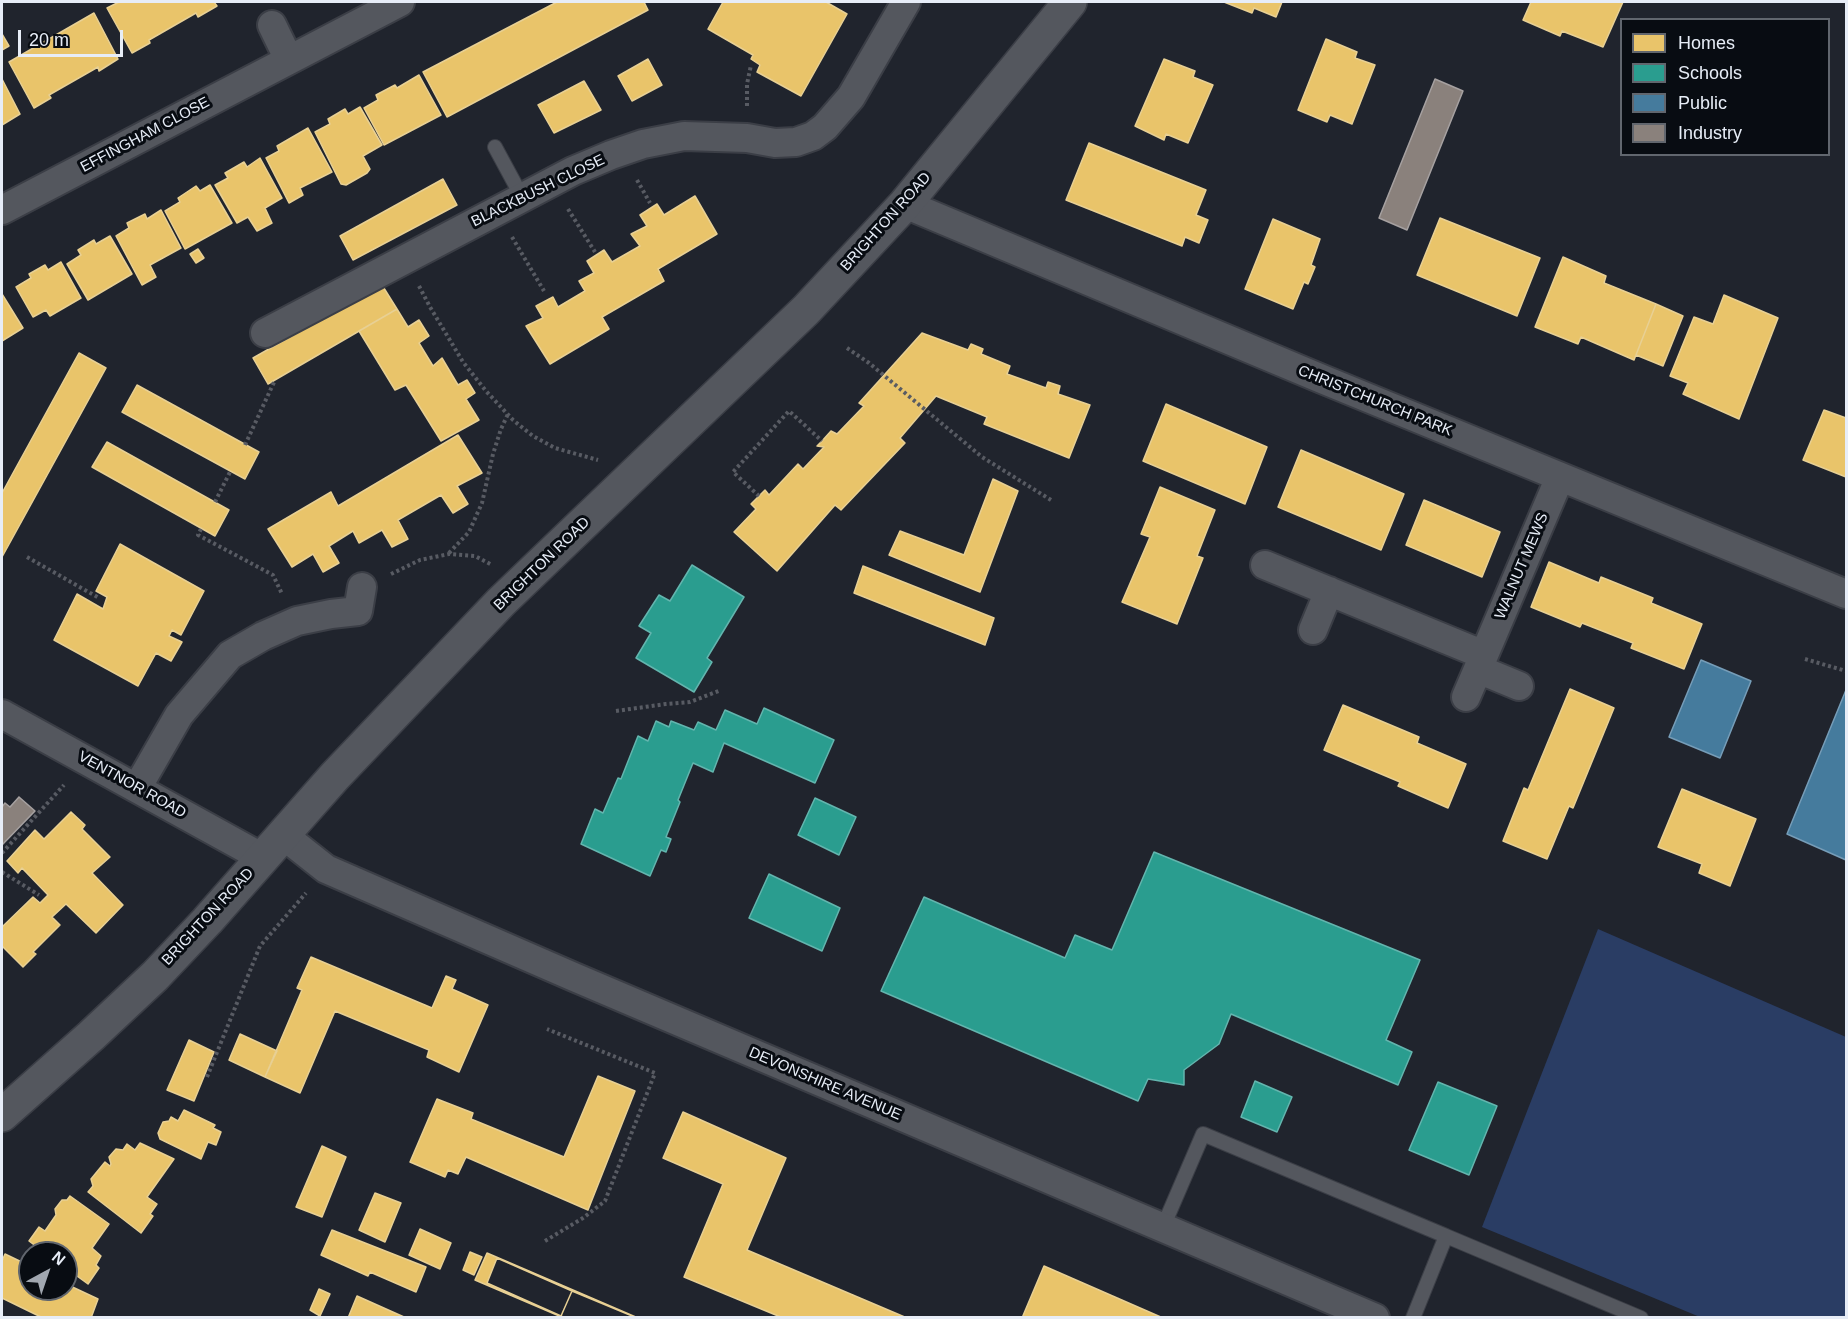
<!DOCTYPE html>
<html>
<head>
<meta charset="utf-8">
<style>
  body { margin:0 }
  #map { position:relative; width:1848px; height:1319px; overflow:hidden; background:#20242d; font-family:Arial,sans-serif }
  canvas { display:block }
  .frame { position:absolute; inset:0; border:3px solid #e7edf7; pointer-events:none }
  .legend { position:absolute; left:1620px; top:18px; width:210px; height:138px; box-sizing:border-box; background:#080c12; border:2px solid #61666e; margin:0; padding:8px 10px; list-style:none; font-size:18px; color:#e7edf7 }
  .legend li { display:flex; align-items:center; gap:12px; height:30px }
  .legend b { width:30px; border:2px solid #61666e }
  .north { position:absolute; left:18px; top:1241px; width:60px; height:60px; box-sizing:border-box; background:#080c12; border:2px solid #61666e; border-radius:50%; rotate:40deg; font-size:16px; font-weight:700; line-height:24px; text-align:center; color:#e7edf7 }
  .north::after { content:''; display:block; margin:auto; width:21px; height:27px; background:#a1a7b0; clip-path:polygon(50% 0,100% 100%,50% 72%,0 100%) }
  .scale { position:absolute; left:18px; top:30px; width:105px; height:27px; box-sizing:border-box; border:3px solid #e7edf7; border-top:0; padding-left:8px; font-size:18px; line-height:21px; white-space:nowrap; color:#e7edf7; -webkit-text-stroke:4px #080c12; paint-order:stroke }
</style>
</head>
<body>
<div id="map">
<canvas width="1848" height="1319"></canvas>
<div class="frame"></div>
<ul class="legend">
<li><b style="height:16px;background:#e9c46a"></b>Homes</li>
<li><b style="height:16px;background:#2a9d8f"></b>Schools</li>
<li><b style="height:16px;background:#457b9d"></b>Public</li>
<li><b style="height:16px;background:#8a817c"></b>Industry</li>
</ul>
<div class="north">N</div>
<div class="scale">20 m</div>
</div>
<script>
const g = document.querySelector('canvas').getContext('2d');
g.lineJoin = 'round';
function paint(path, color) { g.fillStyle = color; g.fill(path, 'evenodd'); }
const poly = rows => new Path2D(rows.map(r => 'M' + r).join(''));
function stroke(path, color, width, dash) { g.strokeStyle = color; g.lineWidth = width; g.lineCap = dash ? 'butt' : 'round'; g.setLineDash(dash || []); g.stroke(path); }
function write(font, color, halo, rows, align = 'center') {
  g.font = font + ' Arial,sans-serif'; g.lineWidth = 6; g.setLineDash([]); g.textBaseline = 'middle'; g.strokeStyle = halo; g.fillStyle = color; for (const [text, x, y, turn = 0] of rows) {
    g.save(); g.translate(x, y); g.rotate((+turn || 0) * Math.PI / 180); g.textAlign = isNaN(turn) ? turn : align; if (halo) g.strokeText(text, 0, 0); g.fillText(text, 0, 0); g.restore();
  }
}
const green = poly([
  [1598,929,1846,1037,1846,1317,1700,1317,1482,1227]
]);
const homes = poly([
  [119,2,214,2,217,6,198,17,196,13,149,40,150,43,132,53,107,8,119,2],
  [557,2,644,2,648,10,447,117,423,72,557,2],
  [723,2,826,2,847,14,801,96,757,72,760,65,751,59,753,55,708,29,723,2],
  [1224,2,1282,2,1276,17,1254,8,1252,13,1224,2],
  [1531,2,1623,2,1603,47,1562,31,1560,36,1523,20,1531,2],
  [94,13,118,59,99,71,98,67,49,95,51,98,34,108,9,62,94,13],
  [2,34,9,46,2,50,2,34],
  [1326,39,1357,52,1355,58,1375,65,1352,124,1330,115,1327,122,1298,110,1326,39],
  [648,59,662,85,632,101,618,76,648,59],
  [1164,59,1195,71,1193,77,1213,85,1188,143,1166,134,1164,140,1135,126,1164,59],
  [419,75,441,115,384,145,364,108,378,100,376,95,395,85,397,88,419,75],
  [2,79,20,114,2,125,2,79],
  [584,81,601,110,554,133,538,105,584,81],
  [360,107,382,145,363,156,370,169,367,173,346,185,341,184,315,132,330,124,328,119,345,109,348,114,360,107],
  [308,128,332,172,300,188,303,195,289,203,266,158,279,151,277,146,308,128],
  [1089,143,1206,190,1196,215,1208,220,1199,243,1185,237,1182,246,1066,200,1089,143],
  [260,158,282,198,265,208,272,223,257,231,248,217,237,223,215,185,228,178,225,173,244,162,247,167,260,158],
  [443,179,457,205,353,260,340,236,443,179],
  [210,185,232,223,185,249,165,211,180,202,178,198,196,186,200,191,210,185],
  [695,196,717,234,658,269,664,281,602,317,609,329,550,364,526,326,543,318,536,306,553,297,558,307,585,291,579,281,594,273,587,261,604,250,612,262,640,246,631,234,647,226,640,215,657,204,664,215,695,196],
  [161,210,181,248,150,265,156,277,142,285,116,236,129,228,127,223,145,214,147,219,161,210],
  [1440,218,1540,258,1517,316,1417,275,1440,218],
  [1273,219,1320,239,1311,265,1315,267,1308,284,1304,282,1293,309,1245,289,1273,219],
  [110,236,132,274,88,300,67,264,81,255,78,250,94,240,96,244,110,236],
  [198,249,204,258,196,263,190,254,198,249],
  [1563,257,1606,276,1604,283,1656,304,1634,360,1581,337,1578,344,1535,327,1563,257],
  [61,262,81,298,50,316,46,310,33,317,16,287,31,278,29,274,45,265,48,270,61,262],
  [382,285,397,309,268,384,253,358,382,285],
  [2,294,23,328,2,341,2,294],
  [1724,295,1778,318,1739,419,1683,394,1688,383,1670,376,1694,317,1713,324,1724,295],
  [1656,304,1683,316,1663,366,1636,355,1656,304],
  [397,309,408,327,419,320,429,336,419,343,433,366,442,358,458,385,467,380,475,393,466,399,479,420,441,441,406,385,395,390,359,331,397,309],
  [922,333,968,350,971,344,983,349,981,354,1010,366,1007,374,1046,388,1048,382,1060,386,1058,394,1090,405,1069,458,984,424,987,417,936,396,900,438,905,443,841,510,835,505,777,571,734,532,756,509,751,504,765,490,769,495,798,464,803,469,824,447,817,446,822,441,831,431,837,434,864,406,859,403,922,333],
  [79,353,106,368,2,557,2,493,79,353],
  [137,385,259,452,245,479,122,412,137,385],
  [1166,404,1267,447,1245,504,1143,461,1166,404],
  [1824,410,1846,418,1846,477,1803,460,1824,410],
  [458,435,482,473,457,486,468,504,453,513,441,495,398,520,408,539,392,547,382,530,359,543,353,531,329,546,339,563,323,572,313,554,292,567,268,529,331,492,338,506,458,435],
  [107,442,229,510,215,536,92,467,107,442],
  [1301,450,1404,494,1381,550,1278,507,1301,450],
  [993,479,1018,491,980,592,889,555,900,531,964,555,993,479],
  [1160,487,1215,510,1197,556,1203,558,1177,624,1122,602,1150,537,1141,534,1160,487],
  [1424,500,1500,532,1482,577,1406,545,1424,500],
  [120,544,204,591,181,635,172,630,169,636,182,642,171,661,156,653,138,686,54,640,77,594,103,609,107,597,96,591,120,544],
  [1549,562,1599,583,1601,577,1653,598,1651,603,1702,624,1684,669,1631,648,1633,643,1582,623,1580,627,1531,607,1549,562],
  [863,566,994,618,985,645,854,593,863,566],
  [1570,689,1614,708,1573,808,1569,806,1547,859,1503,841,1524,788,1528,790,1570,689],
  [1343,705,1419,737,1417,743,1466,764,1448,808,1398,786,1400,782,1324,750,1343,705],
  [1682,789,1756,819,1730,886,1699,873,1702,864,1658,847,1682,789],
  [71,812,85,825,82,829,110,857,92,873,123,905,96,933,66,904,52,917,60,925,33,952,36,954,23,967,2,946,2,927,33,897,40,903,48,895,22,868,18,873,7,861,35,830,44,839,71,812],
  [311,957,432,1008,446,976,456,980,452,989,488,1005,459,1072,427,1057,429,1050,335,1011,300,1093,265,1077,302,990,297,988,311,957],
  [240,1034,277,1051,265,1077,229,1060,240,1034],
  [189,1040,214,1052,194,1101,167,1090,189,1040],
  [598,1076,635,1091,588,1210,466,1157,458,1174,448,1170,445,1177,410,1162,437,1099,473,1113,471,1119,564,1157,598,1076],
  [184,1110,215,1125,213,1128,221,1132,216,1145,208,1142,201,1159,160,1139,158,1133,163,1122,169,1121,171,1117,178,1121,184,1110],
  [683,1112,786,1158,747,1250,907,1318,783,1318,684,1277,723,1184,663,1158,683,1112],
  [140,1143,174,1159,147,1197,157,1204,150,1214,153,1216,141,1233,88,1192,93,1186,91,1179,105,1162,110,1166,111,1164,109,1157,116,1149,123,1150,127,1144,135,1150,140,1143],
  [322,1146,346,1157,322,1217,296,1207,322,1146],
  [375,1193,401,1203,385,1242,359,1230,375,1193],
  [70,1196,109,1224,92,1248,101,1256,96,1265,99,1268,88,1284,66,1268,66,1253,45,1253,29,1241,39,1227,45,1231,56,1215,55,1209,62,1200,67,1200,70,1196],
  [420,1229,451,1243,440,1269,409,1255,420,1229],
  [332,1230,426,1267,416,1292,370,1272,368,1276,321,1255,332,1230],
  [470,1252,482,1257,474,1275,463,1270,470,1252],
  [487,1253,638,1318,564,1318,475,1280,487,1253],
  [5,1254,30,1266,30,1289,66,1289,66,1284,98,1299,91,1318,43,1318,2,1298,2,1261,5,1254],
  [497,1258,572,1291,561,1316,487,1283,497,1258],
  [1044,1266,1163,1318,1022,1318,1044,1266],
  [319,1289,330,1294,320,1316,310,1310,319,1289],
  [572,1291,637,1318,565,1318,561,1316,572,1291],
  [357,1296,404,1317,404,1318,348,1318,357,1296]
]);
const schools = poly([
  [692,565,744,597,707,658,712,662,694,692,636,658,651,633,639,626,659,595,670,601,692,565],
  [764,708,834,740,815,783,724,743,713,772,693,763,678,800,680,802,666,837,671,839,666,852,661,850,650,876,581,844,595,809,603,813,618,778,621,779,638,736,648,741,656,721,669,727,671,721,694,730,698,722,716,730,725,710,757,724,764,708],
  [815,798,856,817,839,855,798,835,815,798],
  [1154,852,1420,960,1386,1040,1412,1052,1398,1085,1231,1014,1219,1044,1184,1070,1184,1085,1148,1079,1138,1101,881,991,924,897,1065,958,1075,935,1112,950,1154,852],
  [769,874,840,908,822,951,749,918,769,874],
  [1255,1081,1292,1097,1277,1132,1241,1117,1255,1081],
  [1438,1082,1497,1106,1469,1175,1409,1150,1438,1082]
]);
const public = poly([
  [1701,660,1751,681,1720,758,1669,737,1701,660],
  [1846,690,1846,860,1787,834,1846,690]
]);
const industry = poly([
  [1435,79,1463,91,1407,230,1379,218,1435,79],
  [19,797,35,811,2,845,2,807,5,803,10,807,19,797]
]);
const path = poly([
  [747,106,747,84,751,65],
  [637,180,650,203],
  [568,209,595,252],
  [512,237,544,291],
  [419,286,430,307,463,362,486,391,513,420,533,436,555,448,598,460],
  [847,348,869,363,982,457,1051,500],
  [245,445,275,380],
  [759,496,733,472,789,411,822,441],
  [215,502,230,472],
  [201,529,198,535,273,575,282,594],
  [449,553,469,532,482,503,493,454,501,429,508,414],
  [27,557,99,598],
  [391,574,420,560,449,554,475,556,492,565],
  [1805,659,1846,671],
  [616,711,666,704,690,702,721,690],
  [2,853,64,785],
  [2,872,39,895],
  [207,1077,260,946,306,893],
  [545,1241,583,1218,605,1201,655,1073,547,1029]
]);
const service = poly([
  [495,147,522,197],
  [1163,1227,1203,1134,1446,1236,1413,1318],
  [1446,1236,1641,1318]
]);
const minor = poly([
  [272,25,289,60],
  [905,204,1322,379,1846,594],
  [2,210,400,2],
  [265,333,573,171,611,155,643,144,684,136,747,138,775,143,796,142,813,136,825,127,851,97,906,2],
  [1265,565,1484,655,1560,477],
  [1313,630,1329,591],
  [1478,669,1519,686],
  [1466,697,1484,655],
  [2,714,263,858],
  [137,788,179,715,230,655,263,636,297,621,331,614,358,611,362,587],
  [283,835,326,869,574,977,1375,1318]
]);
const secondary = poly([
  [2,1115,91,1036,155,976,207,921,335,776,501,602,806,310,905,204,1070,2]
]);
const streetNames = [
  ["EFFINGHAM CLOSE",145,135,-28],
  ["BLACKBUSH CLOSE",538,191,-26],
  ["BRIGHTON ROAD",886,222,-48],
  ["CHRISTCHURCH PARK",1375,401,22],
  ["BRIGHTON ROAD",542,564,-44],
  ["WALNUT MEWS",1522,566,-67],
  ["VENTNOR ROAD",132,785,29],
  ["BRIGHTON ROAD",208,917,-47],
  ["DEVONSHIRE AVENUE",825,1084,23]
];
paint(green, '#2a3d64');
paint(homes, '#e9c46a');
stroke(homes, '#e8d094', 1.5);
paint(schools, '#2a9d8f');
stroke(schools, '#63b5ae', 1.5);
paint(public, '#457b9d');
stroke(public, '#769db8', 1.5);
paint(industry, '#8a817c');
stroke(industry, '#a6a1a1', 1.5);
stroke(service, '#3b3e46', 16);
stroke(minor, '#3b3e46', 32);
stroke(secondary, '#3b3e46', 36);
stroke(path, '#585b63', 4, [3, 3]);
stroke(service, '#54575e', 14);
stroke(minor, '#54575e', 28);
stroke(secondary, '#54575e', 33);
write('15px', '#e7edf7', '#080c12', streetNames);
</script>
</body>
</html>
